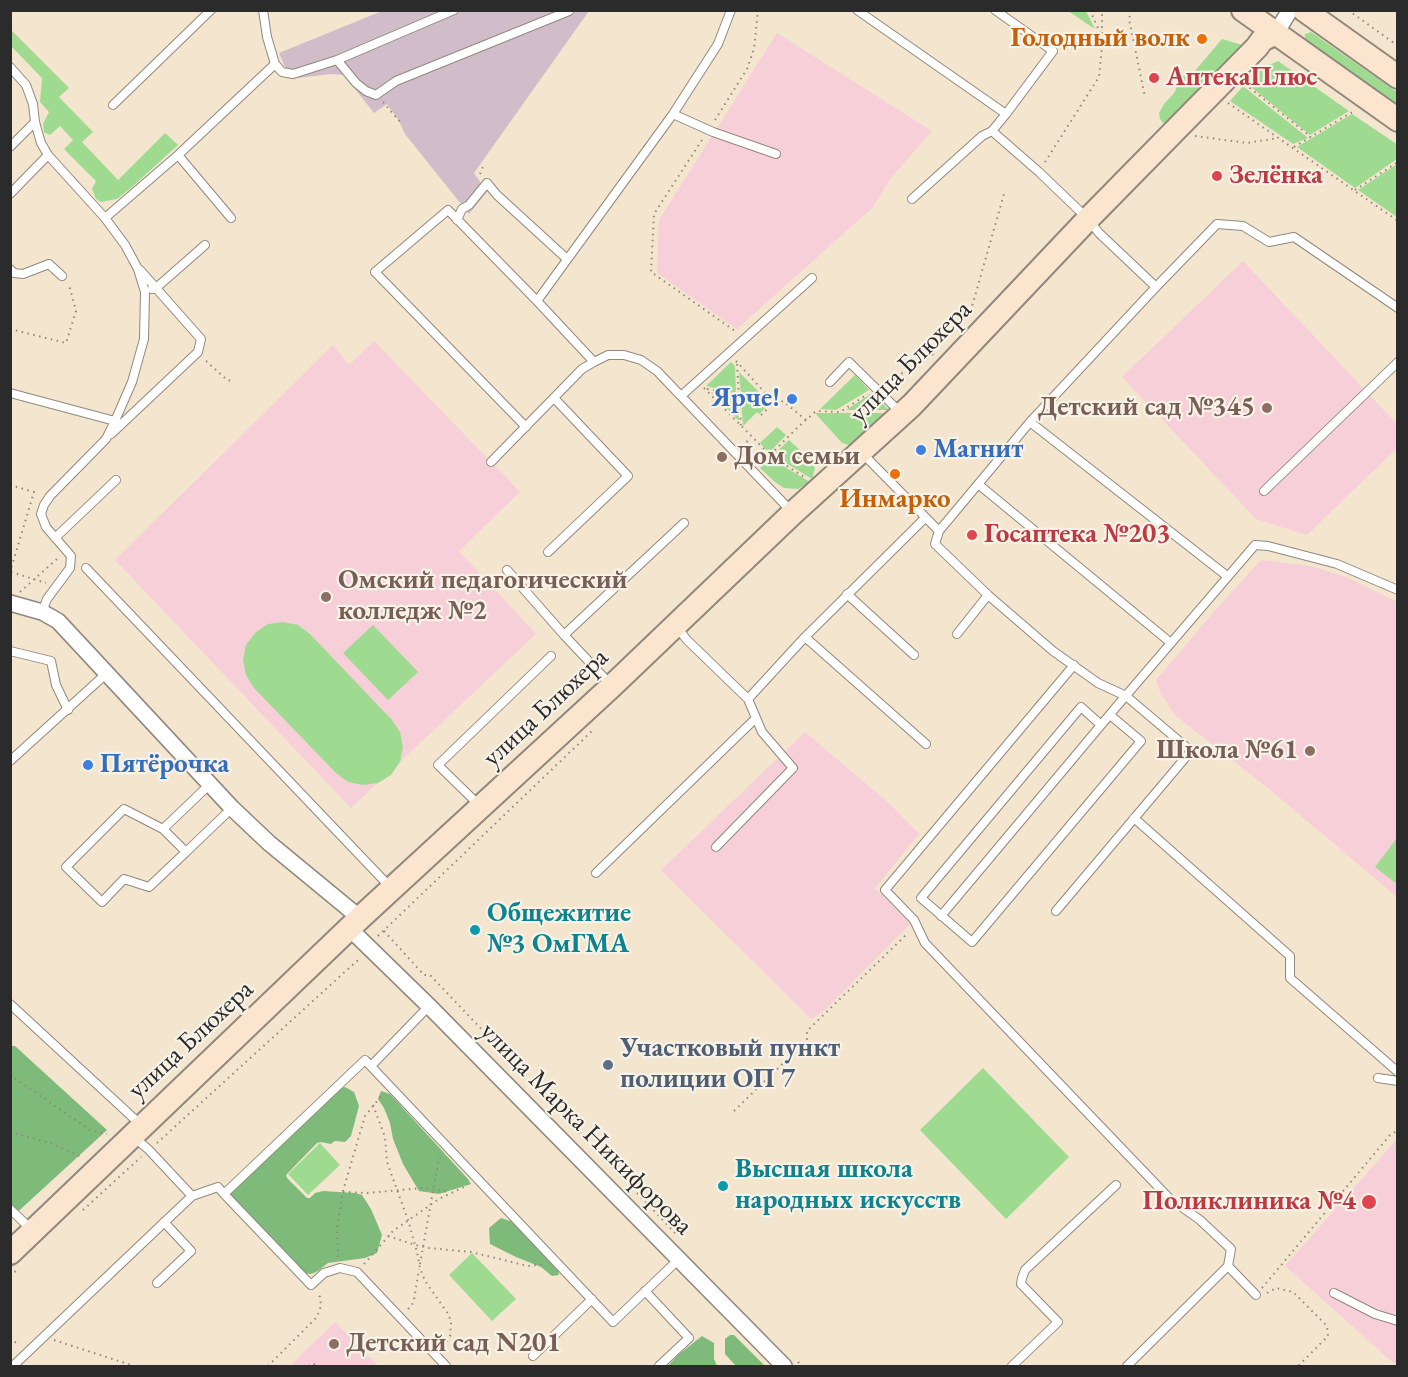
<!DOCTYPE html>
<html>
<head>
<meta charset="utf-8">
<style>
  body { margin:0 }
  #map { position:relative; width:1408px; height:1377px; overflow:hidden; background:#f4e5cf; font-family:"EB Garamond",serif }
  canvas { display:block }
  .frame { position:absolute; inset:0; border:12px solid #2b2b2b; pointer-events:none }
</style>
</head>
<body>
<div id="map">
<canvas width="1408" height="1377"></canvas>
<div class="frame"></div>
</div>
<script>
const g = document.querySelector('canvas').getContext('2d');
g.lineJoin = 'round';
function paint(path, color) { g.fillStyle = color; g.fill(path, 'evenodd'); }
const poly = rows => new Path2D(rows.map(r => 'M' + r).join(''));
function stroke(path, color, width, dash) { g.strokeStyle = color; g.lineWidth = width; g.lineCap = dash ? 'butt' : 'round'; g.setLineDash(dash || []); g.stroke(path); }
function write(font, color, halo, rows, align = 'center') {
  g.font = font + ' "EB Garamond",serif'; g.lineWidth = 4.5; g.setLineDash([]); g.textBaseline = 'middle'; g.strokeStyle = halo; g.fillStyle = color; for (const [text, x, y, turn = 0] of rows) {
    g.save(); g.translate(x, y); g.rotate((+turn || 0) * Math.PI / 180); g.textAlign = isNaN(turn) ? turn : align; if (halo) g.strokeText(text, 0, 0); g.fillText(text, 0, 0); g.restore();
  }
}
const built = poly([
  [777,33,932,131,891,178,872,208,737,329,657,273,659,220],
  [1243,261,1397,424,1397,448,1307,535,1256,519,1122,377],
  [374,341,520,492,459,551,536,634,351,808,115,560,333,345,349,365],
  [1261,560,1311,566,1346,577,1397,602,1397,897,1268,788,1175,715,1161,694,1156,680,1211,615],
  [805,732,890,804,919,834,875,888,910,924,824,1011,811,1019,661,870],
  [1397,1139,1397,1366,1285,1266],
  [335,1322,378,1366,290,1366]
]);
const industrial = poly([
  [382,11,589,11,474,173,487,192,469,214,405,134,399,121,387,104,374,113,344,75,331,74,290,79,279,53]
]);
const green = poly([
  [1068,11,1086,11,1095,29],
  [11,30,69,88,59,97,93,132,82,142,118,180,165,133,178,145,132,187,117,199,101,202,96,199,92,189,96,181,64,149,73,140,60,126,50,135,44,132,43,124,49,112,40,102,42,78,11,46],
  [1311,32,1397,92,1397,107,1305,41,1305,34],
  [1222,39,1249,47,1172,121,1166,124,1162,122,1160,119,1159,113,1164,104,1175,92,1180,73,1188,79],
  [1278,61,1349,111,1310,135,1246,83,1262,68],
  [1243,86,1308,138,1293,144,1230,101],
  [1352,114,1398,145,1397,159,1355,188,1297,147],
  [1397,164,1397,217,1358,190],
  [731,362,735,366,736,393,706,386],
  [739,372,766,399,741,394],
  [855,375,869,390,836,410,820,409],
  [711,392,737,397,739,421],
  [872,393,889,410,846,410],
  [741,398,770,404,759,414,757,412,743,426],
  [815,413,894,413,853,446,842,443],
  [777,427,786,435,769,453,760,443],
  [789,440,813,462,815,468,812,479,773,455],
  [770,458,810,482,798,489,784,488,775,482,760,468],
  [283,622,298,625,310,634,392,720,400,732,403,747,400,762,391,775,378,783,363,785,348,782,336,773,254,688,246,675,243,660,246,645,255,633,268,624],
  [373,625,418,672,388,700,343,653],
  [1397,838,1397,884,1375,867],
  [983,1068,1069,1157,1006,1219,920,1130],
  [320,1143,340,1165,308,1195,288,1174],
  [472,1253,516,1299,492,1321,449,1275]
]);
const forest = poly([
  [11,1046,15,1046,107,1130,11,1218],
  [345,1087,354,1092,359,1106,351,1136,345,1142,335,1141,331,1144,321,1142,317,1143,286,1175,287,1178,307,1198,310,1198,315,1193,323,1191,355,1193,362,1195,371,1209,382,1235,377,1253,365,1258,328,1263,318,1271,311,1274,303,1273,229,1194,340,1089],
  [381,1091,390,1094,468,1179,471,1184,439,1194,419,1191,403,1164,393,1139,390,1123,384,1108,378,1099],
  [501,1218,513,1222,558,1270,559,1275,552,1276,541,1267,516,1257,490,1244,489,1228],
  [730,1335,734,1335,765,1366,736,1366,725,1354,725,1339],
  [702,1336,714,1343,714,1359,717,1366,668,1366,678,1355]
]);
const path = poly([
  [1090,10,1101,35],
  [1131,10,1129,19,1145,97],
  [1348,10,1398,46],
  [1245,84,1311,137],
  [383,102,401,123],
  [1228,103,1398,221],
  [715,120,747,69,754,49,758,10],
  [1195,136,1247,143,1278,138],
  [702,140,654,214,651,272,735,331],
  [1294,147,1354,111],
  [1045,162,1099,77,1102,46,1102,10],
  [480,174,484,164],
  [1355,190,1398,162],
  [969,317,1004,194],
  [10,329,66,343,76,311,69,285],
  [206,361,227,380,234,381],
  [736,361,778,407],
  [737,364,741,427],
  [886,383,935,353],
  [704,388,770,455,804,477],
  [707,389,775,402],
  [776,404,783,401,806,420],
  [761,415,775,402],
  [742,446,751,438],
  [762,463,799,426,816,411,840,412,868,394],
  [10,485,34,492,10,572],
  [11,572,46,583],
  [20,592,58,558],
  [384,931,424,975,430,975,676,1234],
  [378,936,592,731],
  [10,1075,90,1130,107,1134],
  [373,1105,385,1137,387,1162,408,1220,417,1252,420,1268,425,1281,449,1315,451,1323,450,1336,443,1348],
  [734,1111,807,1040,807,1031,908,933],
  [10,1132,50,1143,82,1157,83,1156],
  [157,1143,359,959],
  [343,1192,367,1193,422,1188,450,1192],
  [83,1210,141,1157],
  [388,1236,415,1245,429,1248,471,1252,528,1266,544,1264],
  [338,1257,337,1227,343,1191,365,1116,382,1095],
  [364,1264,393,1231,439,1199,468,1185],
  [420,1264,438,1163,441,1155],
  [10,1276,17,1270],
  [1262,1288,1390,1135,1398,1130],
  [1267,1293,1276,1288,1293,1292,1327,1326,1328,1336,1298,1366],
  [408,1309,412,1305,414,1300,419,1269],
  [10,1338,19,1345],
  [54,1340,134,1366],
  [798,1362,802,1366],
  [268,1366,317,1317,321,1306,320,1297,317,1292],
  [309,1366,313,1363,316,1366]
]);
const lane = poly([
  [263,10,267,37,275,64,282,72,293,74,337,60,454,10],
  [857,10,1006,114,992,131,1039,172,1088,219,1099,233,1156,287],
  [995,10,1053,51,1006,114],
  [337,60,356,83,366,91,376,95,396,81,569,11],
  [10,67,26,85,33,104,35,122,41,143,48,155,105,218,125,245,138,269,145,292,144,339,132,382,115,421,106,439,50,496,44,505,41,514,46,527,71,556,70,568,47,599,42,612],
  [113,105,211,10],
  [673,114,713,132,776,154],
  [10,147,35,122],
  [178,155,231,218],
  [10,194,48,155],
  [912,199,982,136,992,131],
  [105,218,178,155,275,64],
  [457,220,462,209,469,205,487,183,497,195,567,259],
  [10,269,14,273,23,274,49,264,62,276],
  [152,289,156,288,205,245],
  [537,301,673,114,718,44,731,10],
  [830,382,849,362,901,413],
  [10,393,115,421],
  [681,396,812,278],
  [1030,422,1227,576],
  [526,427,375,272,448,210,537,301,594,362,608,355,624,355,641,360,657,371,792,512],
  [111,434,198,352,201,339,140,270],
  [862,453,939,531,935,544,988,595,1053,651,1098,683,1126,696,1191,751,1056,911],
  [491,462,582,369,594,362],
  [978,484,1171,643],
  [1264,491,1398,362],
  [939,531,1030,422,1156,287,1217,224,1243,226,1269,242,1294,237,1398,308],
  [55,538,116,480],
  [548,552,628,476,554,398],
  [86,568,391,888],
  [507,570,564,635,611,685],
  [847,594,914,655],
  [676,626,687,640,748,699,762,732,793,768,716,847],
  [957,634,988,595],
  [564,635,684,523],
  [805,637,926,744],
  [10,651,51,661,56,685,68,710],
  [1074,665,885,890,914,920,925,943,1169,1198,1200,1220,1231,1249,1228,1266],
  [748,699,805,637,925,518],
  [1101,725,1081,707,921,898,972,942,1141,741,1110,715],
  [10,761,107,673],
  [210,784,163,829,186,852,232,808],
  [479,805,438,765,551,656],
  [1134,818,1290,956,1290,978,1398,1072],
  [163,829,124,809,66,867,102,902,124,879,149,887,186,852],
  [596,873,755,719],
  [941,916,1117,706,1255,545,1268,546,1337,564,1398,590],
  [10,1004,141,1125],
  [371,1066,429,1006],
  [1378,1078,1398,1081],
  [134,1137,149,1150,192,1196],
  [224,1194,311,1285,324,1273,340,1268,357,1272,446,1366],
  [10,1209,32,1230],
  [157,1283,191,1251,164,1222],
  [645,1291,689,1338,659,1366],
  [1334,1293,1375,1314,1398,1321],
  [533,1356,592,1299],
  [13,1366,192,1196,218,1187,224,1194,365,1060,613,1322,678,1260],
  [1012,1366,1058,1322,1021,1284,1022,1278,1025,1270,1116,1185],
  [1127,1366,1228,1266,1256,1295]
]);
const street = poly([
  [1276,33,1290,10],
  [10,603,42,612,58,621,232,808,269,843,360,918],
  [350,929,429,1006,784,1366]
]);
const secondary = poly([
  [1243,10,1398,120],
  [1304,10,1398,77],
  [10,1253,360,918,612,686,793,513,912,405,1088,219,1257,47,1262,40,1276,33]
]);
const markers = [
  [1202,39,6,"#e8710a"],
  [1154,78,6,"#e0444e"],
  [1217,176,6,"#e0444e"],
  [792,399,6,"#3f7fe0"],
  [1267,408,6,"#8d6e63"],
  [921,450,6,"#3f7fe0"],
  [722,457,6,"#8d6e63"],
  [895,474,6,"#e8710a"],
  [972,535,6,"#e0444e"],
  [326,597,6,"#8d6e63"],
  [1310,751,6,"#8d6e63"],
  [88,765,6,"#3f7fe0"],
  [475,930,6,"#0f9aa8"],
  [608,1065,6,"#5c6f8a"],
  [723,1186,6,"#0f9aa8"],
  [1369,1202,8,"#e0444e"],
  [334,1344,6,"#8d6e63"]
];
const foodNames = [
  ["Голодный волк",1190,39],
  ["Инмарко",895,500,"center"]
];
const healthNames = [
  ["АптекаПлюс",1166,78],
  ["Зелёнка",1229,176],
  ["Госаптека №203",984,535],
  ["Поликлиника №4",1356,1202,"right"]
];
const streetNames = [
  ["улица Блюхера",911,362,-45],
  ["улица Блюхера",546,708,-43],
  ["улица Блюхера",191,1040,-43],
  ["улица Марка Никифорова",586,1129,45]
];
const shopNames = [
  ["Ярче!",780,399,"right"],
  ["Магнит",933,450],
  ["Пятёрочка",100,765]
];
const educationNames = [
  ["Детский сад №345",1255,408,"right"],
  ["Дом семьи",734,457],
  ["Омский педагогический",338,581],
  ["колледж №2",338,612],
  ["Школа №61",1298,751,"right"],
  ["Детский сад N201",346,1344]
];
const cultureNames = [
  ["Общежитие",487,914],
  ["№3 ОмГМА",487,945],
  ["Высшая школа",735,1170],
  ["народных искусств",735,1201]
];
const serviceNames = [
  ["Участковый пункт",620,1049],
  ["полиции ОП 7",620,1080]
];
paint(built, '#f6cfd8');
paint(industrial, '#d1bdca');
paint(green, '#9edb90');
paint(forest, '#7ebb7a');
stroke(lane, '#90887d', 10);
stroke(street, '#90887d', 18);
stroke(secondary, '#90887d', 26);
stroke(path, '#90887d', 2, [1.5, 4.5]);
stroke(lane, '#fff', 8);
stroke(street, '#fff', 15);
stroke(secondary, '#fbe5cf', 22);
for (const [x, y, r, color] of markers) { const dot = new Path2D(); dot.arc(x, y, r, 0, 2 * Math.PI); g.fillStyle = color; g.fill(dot); stroke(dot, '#f7f3e8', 2); }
write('bold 27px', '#c56008', '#f7f3e8', foodNames, 'right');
write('bold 27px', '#be3a42', '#f7f3e8', healthNames, 'left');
write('27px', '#2b2b2b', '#f7f3e8', streetNames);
write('bold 27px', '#366cbe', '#f7f3e8', shopNames, 'left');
write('bold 27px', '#785e54', '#f7f3e8', educationNames, 'left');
write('bold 27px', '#0d838f', '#f7f3e8', cultureNames, 'left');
write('bold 27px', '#4e5e75', '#f7f3e8', serviceNames, 'left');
</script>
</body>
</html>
